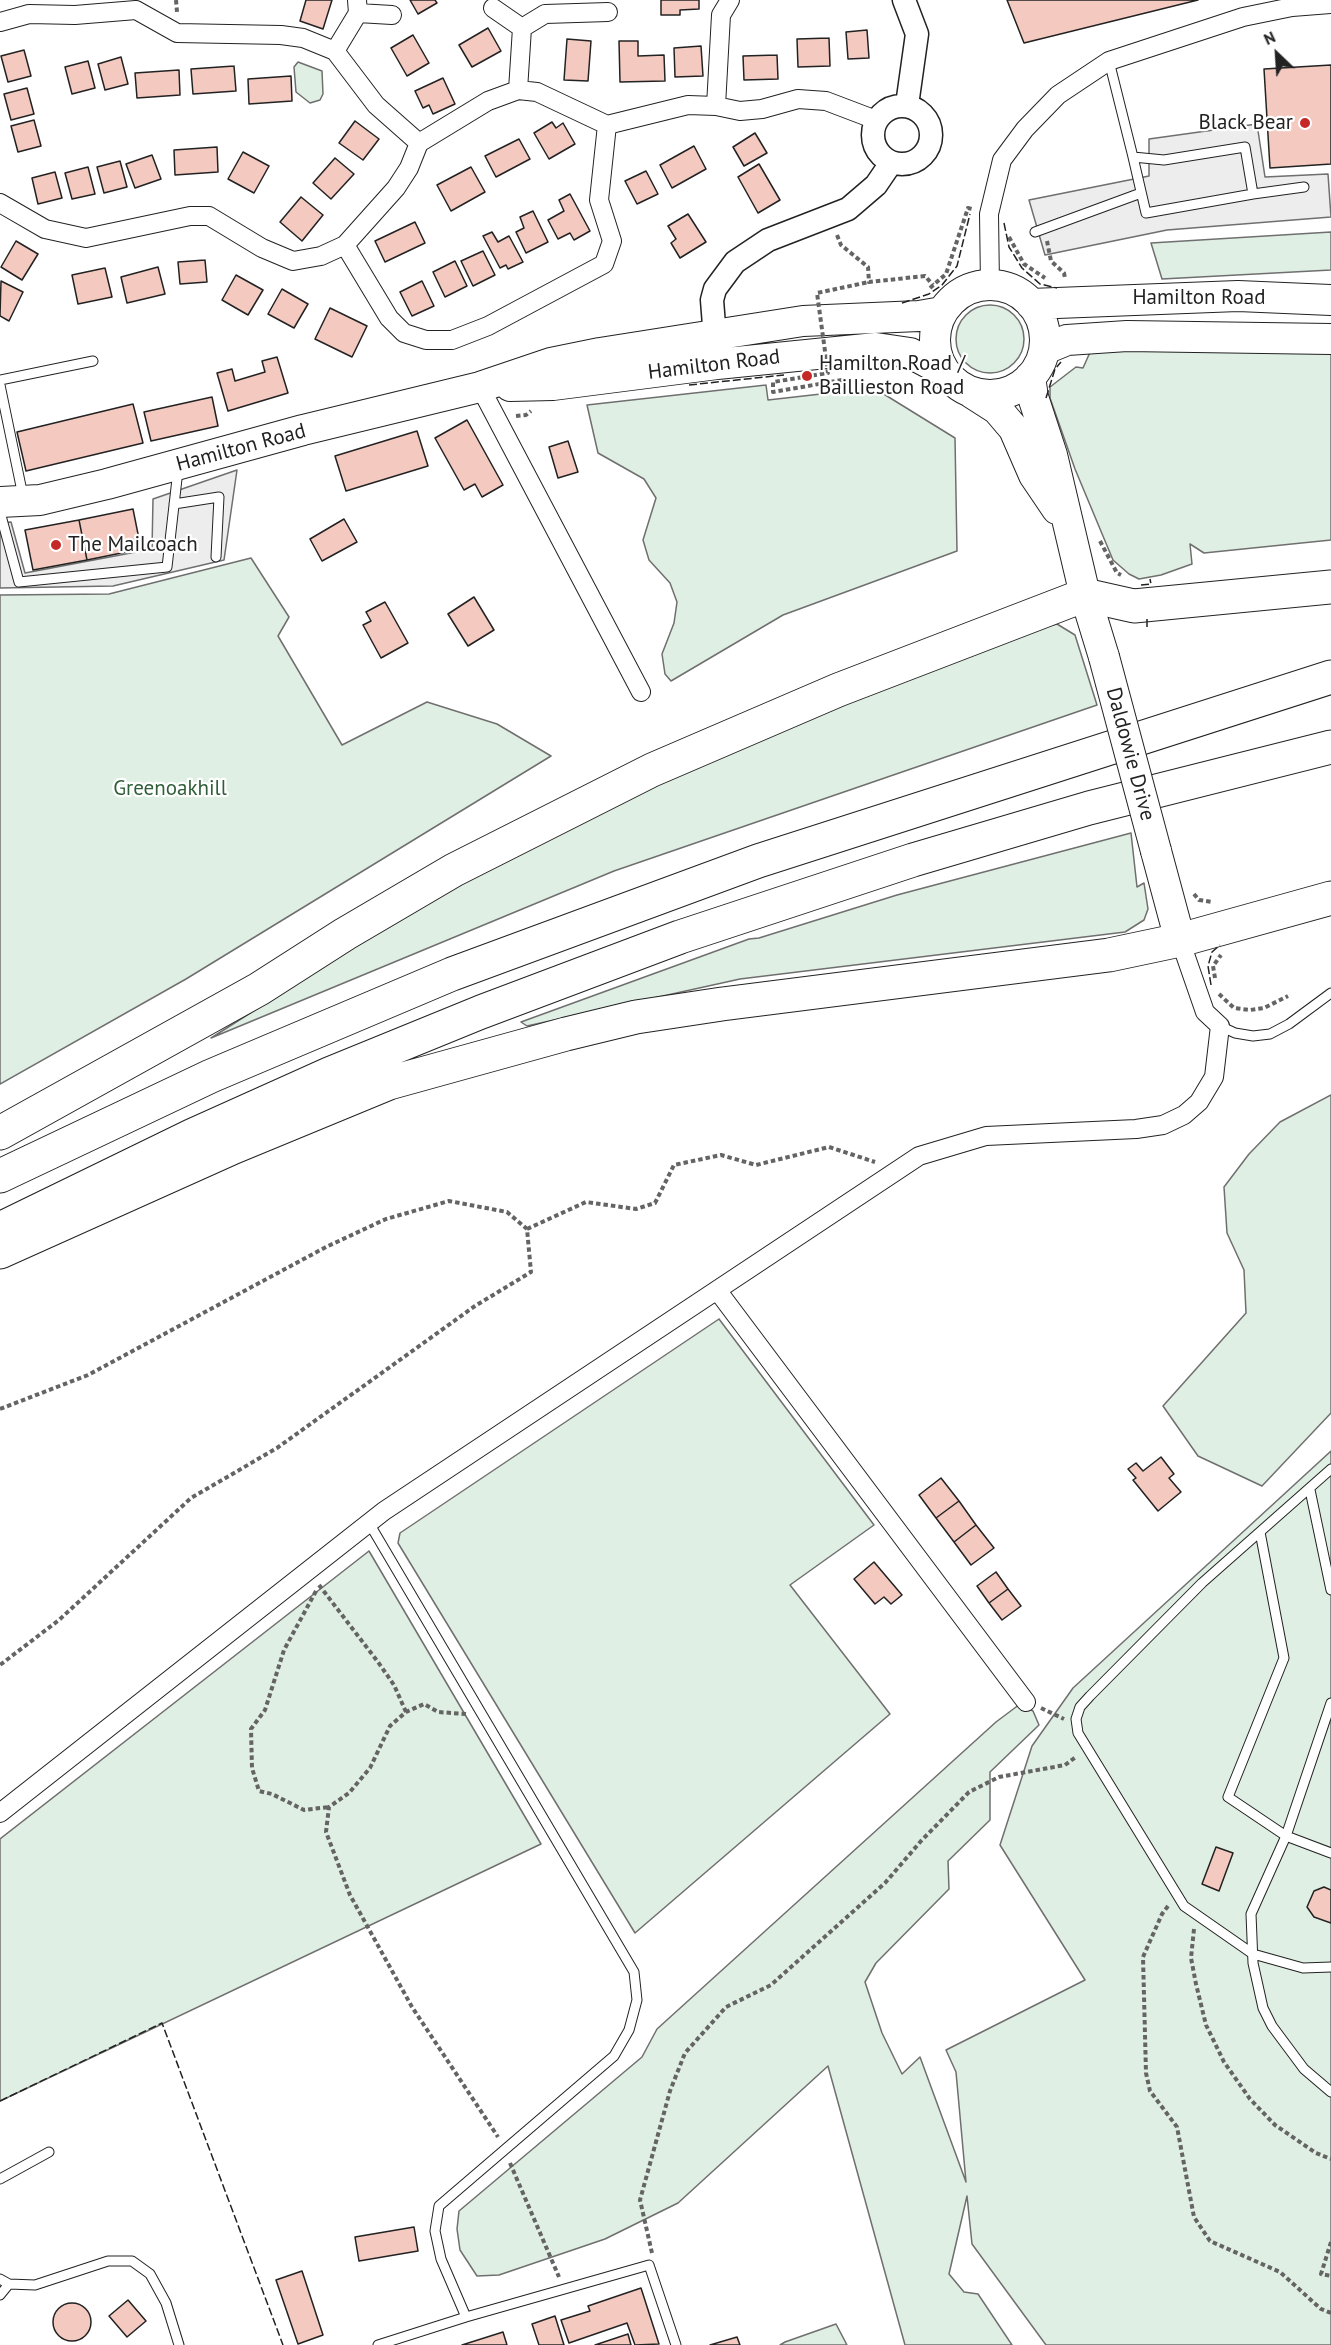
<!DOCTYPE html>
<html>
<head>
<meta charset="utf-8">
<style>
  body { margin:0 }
  #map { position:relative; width:1331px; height:2345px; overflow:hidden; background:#fff; font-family:"PT Sans",sans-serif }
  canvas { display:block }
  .north { position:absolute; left:1247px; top:24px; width:60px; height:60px; -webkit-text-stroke:4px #fff; paint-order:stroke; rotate:335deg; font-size:16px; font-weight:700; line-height:24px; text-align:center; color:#222 }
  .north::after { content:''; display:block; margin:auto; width:21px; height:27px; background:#222; clip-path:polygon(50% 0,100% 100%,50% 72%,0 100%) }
</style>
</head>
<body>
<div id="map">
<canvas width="1331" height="2345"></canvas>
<div class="north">N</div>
</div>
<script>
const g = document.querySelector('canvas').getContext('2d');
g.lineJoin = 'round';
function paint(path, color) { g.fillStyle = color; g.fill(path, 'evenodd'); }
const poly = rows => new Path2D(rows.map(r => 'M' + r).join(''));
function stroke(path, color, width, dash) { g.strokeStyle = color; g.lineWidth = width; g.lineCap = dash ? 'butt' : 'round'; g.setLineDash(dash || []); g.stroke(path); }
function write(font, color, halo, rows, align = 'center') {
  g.font = font + ' "PT Sans",sans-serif'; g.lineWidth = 4.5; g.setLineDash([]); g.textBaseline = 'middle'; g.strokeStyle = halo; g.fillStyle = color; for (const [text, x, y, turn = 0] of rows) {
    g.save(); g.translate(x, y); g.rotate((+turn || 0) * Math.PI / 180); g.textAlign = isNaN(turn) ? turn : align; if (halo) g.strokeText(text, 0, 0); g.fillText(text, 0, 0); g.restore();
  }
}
const green = poly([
  [298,62,322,71,323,94,320,100,310,103,296,92,294,67,298,62],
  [1331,232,1331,270,1162,279,1151,243,1331,232],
  '956 339a34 34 0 1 1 68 0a34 34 0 1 1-68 0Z',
  [1331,349,1331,540,1204,553,1190,544,1192,564,1161,575,1139,579,1129,574,1113,560,1075,469,1050,398,1050,387,1076,367,1083,368,1091,350,1331,349],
  [766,385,768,400,874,388,955,438,957,551,783,615,671,681,665,674,662,654,674,623,677,602,670,583,649,560,643,540,656,498,644,479,598,453,587,405,766,385],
  [251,558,289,617,278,636,342,745,427,702,497,724,551,756,186,979,0,1084,0,595,109,594,251,558],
  [1057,624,1075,635,1097,705,614,871,211,1038,458,881,682,767,1031,630,1057,624],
  [1131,833,1137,887,1144,883,1148,909,1144,920,1125,932,740,979,527,1026,521,1022,749,939,759,938,897,895,1131,833],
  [1331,1095,1331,1413,1262,1486,1198,1456,1163,1406,1246,1313,1244,1270,1227,1233,1224,1187,1249,1154,1280,1122,1331,1095],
  [719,1319,874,1525,790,1585,890,1714,635,1933,398,1543,400,1533,719,1319],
  [1331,1451,1331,2345,1046,2345,972,2244,967,2196,949,2274,964,2292,978,2294,1012,2345,905,2345,828,2066,678,2203,605,2239,499,2275,477,2276,460,2250,457,2229,459,2211,642,2057,657,2029,996,1722,1020,1704,1033,1711,1039,1725,990,1772,990,1820,948,1861,949,1889,876,1963,865,1982,882,2033,902,2074,920,2057,966,2182,956,2072,946,2050,1085,1980,1000,1845,1032,1746,1073,1688,1331,1451],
  [369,1551,541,1844,0,2101,0,1839,369,1551],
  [836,2324,847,2345,780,2345,785,2342,836,2324]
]);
const parking = poly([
  [1257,124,1265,177,1328,174,1331,217,1167,230,1045,255,1029,200,1149,176,1149,139,1257,124],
  [237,470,224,560,113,586,0,588,0,523,11,522,25,573,152,549,153,499,237,470]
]);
const building = poly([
  [306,0,332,0,323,29,300,21,306,0],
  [410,0,435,0,437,3,418,14,410,0],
  [661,0,699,0,699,9,680,10,680,15,661,15,661,0],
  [1007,0,1198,0,1024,43,1007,0],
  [488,28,501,51,472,67,459,45,488,28],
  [867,30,869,58,848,59,846,32,867,30],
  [413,35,429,63,407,76,391,48,413,35],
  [829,38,830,66,798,67,797,39,829,38],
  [567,39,591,41,588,81,564,80,567,39],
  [619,41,638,41,638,56,664,55,665,81,620,82,619,41],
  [701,46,703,76,675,77,674,48,701,46],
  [24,50,31,76,8,82,1,56,24,50],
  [777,55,778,79,744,80,743,56,777,55],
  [121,57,128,84,105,90,98,64,121,57],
  [88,61,95,88,72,94,65,67,88,61],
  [1331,65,1331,164,1270,168,1264,69,1331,65],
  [234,66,236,91,193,94,191,69,234,66],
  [179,70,180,95,137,98,135,73,179,70],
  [291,76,292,101,249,104,248,79,291,76],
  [443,78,455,104,433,114,429,105,423,108,415,91,443,78],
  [27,88,34,114,11,120,4,94,27,88],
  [34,120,41,146,18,152,11,126,34,120],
  [355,121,379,139,363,160,339,143,355,121],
  [552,122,556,128,563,123,575,144,549,159,534,133,552,122],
  [755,133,767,153,744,166,733,147,755,133],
  [519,139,530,159,496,177,485,156,519,139],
  [694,146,706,169,672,188,660,165,694,146],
  [217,147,218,172,175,175,174,150,217,147],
  [243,152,269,166,254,193,228,179,243,152],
  [152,155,161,179,135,188,126,164,152,155],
  [335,158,354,174,331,199,313,183,335,158],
  [120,161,127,187,104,193,97,167,120,161],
  [759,164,780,200,758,213,738,177,759,164],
  [88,167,95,194,72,199,65,173,88,167],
  [471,167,485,192,451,211,437,185,471,167],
  [646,171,658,194,637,204,625,181,646,171],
  [55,172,62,198,38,204,32,178,55,172],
  [570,194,590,231,574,240,570,233,558,239,548,220,564,211,559,200,570,194],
  [301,197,323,215,302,241,280,222,301,197],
  [533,211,548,242,526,253,516,232,524,228,520,217,533,211],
  [688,214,706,242,680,258,671,243,676,239,668,226,688,214],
  [415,222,425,243,385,262,375,241,415,222],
  [492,232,498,242,509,236,523,262,508,269,506,265,500,268,483,236,492,232],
  [16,241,38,254,22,280,1,267,16,241],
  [483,251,495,275,473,286,461,261,483,251],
  [205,260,207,282,180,284,178,262,205,260],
  [455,261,467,286,445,297,433,272,455,261],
  [158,267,165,294,127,303,121,277,158,267],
  [105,268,112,297,78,304,72,275,105,268],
  [236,275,263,290,248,315,222,300,236,275],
  [1,281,23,292,9,321,0,316,1,281],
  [422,281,434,306,412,316,400,292,422,281],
  [282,289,308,304,294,328,268,314,282,289],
  [330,308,367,326,352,357,315,339,330,308],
  [277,357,288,393,228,411,217,373,232,369,235,381,265,372,262,361,277,357],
  [212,397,218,426,151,441,144,412,212,397],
  [133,404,143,443,26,471,17,432,133,404],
  [467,420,503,485,482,497,475,484,464,490,435,438,467,420],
  [417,431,428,466,346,491,335,456,417,431],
  [568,441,578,472,558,478,549,447,568,441],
  [133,509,141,549,87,560,79,520,133,509],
  [344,519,357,542,322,561,310,539,344,519],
  [79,520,87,560,33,570,25,530,79,520],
  [474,597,494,630,468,646,448,614,474,597],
  [385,602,408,643,381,658,363,625,371,621,366,612,385,602],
  [1161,1457,1174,1474,1169,1478,1181,1492,1158,1511,1133,1480,1136,1478,1128,1469,1136,1463,1143,1471,1161,1457],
  [941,1478,959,1501,936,1518,919,1495,941,1478],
  [959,1501,976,1525,954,1542,936,1518,959,1501],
  [976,1525,994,1548,971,1565,954,1542,976,1525],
  [874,1562,902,1595,891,1604,884,1597,875,1604,854,1579,874,1562],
  [996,1572,1008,1589,989,1603,977,1586,996,1572],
  [1008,1589,1021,1606,1002,1620,989,1603,1008,1589],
  [1216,1847,1233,1853,1219,1891,1202,1884,1216,1847],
  [1324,1887,1331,1890,1331,1923,1314,1917,1307,1907,1314,1891,1324,1887],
  [414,2227,418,2251,359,2261,355,2237,414,2227],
  [302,2271,323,2335,298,2344,276,2280,302,2271],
  [641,2288,659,2344,635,2345,627,2323,569,2343,561,2320,590,2311,588,2306,641,2288],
  [128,2300,146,2321,127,2337,109,2316,128,2300],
  '53 2322a19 19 0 1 1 38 0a19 19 0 1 1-38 0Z',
  [555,2316,564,2345,539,2345,532,2324,555,2316],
  [503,2332,507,2345,462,2345,503,2332],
  [628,2334,631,2345,595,2345,628,2334],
  [737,2337,740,2345,710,2345,737,2337]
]);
const path = poly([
  [176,0,177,12],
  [837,235,841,245,868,267,869,282,925,276,933,285],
  [1009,237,1024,264,1045,278],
  [1047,241,1051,261,1064,273,1065,278],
  [930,288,946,274,968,208,972,209],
  [516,416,526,415,531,411],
  [1100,541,1117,573,1121,575],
  [1194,894,1199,900,1213,902],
  [1215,978,1213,966,1221,955],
  [1219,994,1234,1008,1250,1010,1264,1008,1288,996],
  [527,1229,586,1202,636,1209,655,1203,674,1165,721,1155,756,1165,829,1147,875,1162],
  [0,1409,88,1375,326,1247,386,1219,449,1201,507,1212,527,1229,531,1272,475,1306,277,1448,191,1498,59,1620,0,1665],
  [319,1585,378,1662,394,1685,406,1712],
  [316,1591,284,1650,265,1710,251,1729,252,1768,259,1791,272,1794,304,1810,329,1807],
  [1041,1708,1064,1719],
  [466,1714,438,1712,424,1704,406,1712,390,1726,370,1768,349,1793,329,1807,326,1832,350,1895,412,2007,498,2137],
  [1168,1906,1162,1914,1143,1957,1146,2073,1150,2091,1177,2127,1194,2217,1210,2241,1280,2272,1321,2309,1331,2313],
  [1194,1929,1191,1958,1196,1984,1206,2025,1224,2062,1250,2099,1275,2125,1316,2153,1331,2159],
  [510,2163,559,2277],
  [1331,2242,1321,2274,1331,2276],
  [652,2253,640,2200,670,2091,685,2053,726,2007,771,1985,885,1883,921,1841,969,1792,999,1777,1065,1765,1077,1756]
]);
const service = poly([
  [1109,61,1133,157,1164,160,1245,147,1253,194,1146,213,1133,157],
  [1253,194,1304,187],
  [1035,232,1141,193],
  [0,380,93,361],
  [0,385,23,496],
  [174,504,219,497,216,557],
  [0,512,19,582,167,567,178,470],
  [1220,1026,1235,1033,1253,1036,1270,1034,1289,1024,1331,993],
  [1331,1469,1202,1583,1090,1696,1080,1707,1076,1719,1078,1733,1184,1906,1253,1954,1303,1968,1331,1967],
  [1310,1490,1331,1590],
  [369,1523,634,1972,637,2000,629,2030,614,2056,439,2206,435,2231,441,2259,466,2317,649,2265,676,2345],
  [1260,1532,1284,1658,1228,1797,1286,1836,1331,1703],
  [1331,1853,1286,1836,1251,1914,1253,1963,1263,2008,1272,2026,1304,2069,1331,2092],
  [0,2179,49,2152],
  [0,2279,9,2284,35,2285,108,2261,132,2261,150,2274,166,2303,179,2345],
  [0,2295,9,2284],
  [378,2345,466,2317]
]);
const minor = poly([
  [493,8,522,28],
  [358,13,392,15],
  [0,22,29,14,75,15,136,10,177,33,281,35,303,38,335,51,376,105,419,143,488,101,518,90,537,92,607,125,688,105,716,106,740,111,762,109,798,99,826,101,876,120],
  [335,51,358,13,357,0],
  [518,90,522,28,545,14,608,12],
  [716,106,721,15,730,0],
  [0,203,45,229,86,238,190,216,209,216,262,248,293,261,321,256,345,245,396,188,409,168,419,143],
  [345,245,389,318,404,333,426,340,452,340,488,326,604,264,612,241,599,200,607,125],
  [990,285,989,214,1002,160,1025,129,1058,95,1109,61,1243,17,1292,7,1331,4],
  [480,387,641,692],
  [717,1290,1026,1702],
  [0,1813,384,1511,919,1156,986,1136,1136,1129,1163,1125,1184,1115,1199,1102,1214,1077,1220,1026,1205,1012,1180,940]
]);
const tertiary = poly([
  [904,0,917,34,907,105],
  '873 135a29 29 0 1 1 58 0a29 29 0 1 1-58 0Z',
  [716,351,712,300,715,289,735,262,768,240,848,209,876,185,891,163]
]);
const primary = poly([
  '935 340a55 55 0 1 1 110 0a55 55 0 1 1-110 0Z',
  [1031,304,1238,296,1331,300],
  [1045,349,1067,340,1127,336,1331,339],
  [1030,377,1033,397,1052,455,1085,595,1104,657],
  [510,386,553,385,717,364,876,348,910,353,944,371],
  [972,393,997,409,1014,429,1034,475,1057,509],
  [0,502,40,500,107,484,303,430,480,387,551,363,600,353,803,321,919,316,942,312],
  [1156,851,1180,940]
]);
const motorway = poly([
  [0,1133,259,989,345,934,454,870,652,770,838,690,1085,595,1134,606,1331,587],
  [0,1176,211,1076,452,974,758,861,1331,677],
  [0,1229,191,1136,329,1074,481,1012,680,937,913,860,1089,808,1331,747],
  [0,1252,234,1147,389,1083,566,1034,636,1017,722,1004,1109,955,1180,940,1331,898]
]);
const pathBridge = poly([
  [842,380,773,392,773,382,828,373,817,293,869,282]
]);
const primaryBridge = poly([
  [1104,657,1156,851]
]);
const fence = poly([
  [1004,223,1009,247,1022,268,1040,284,1057,288],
  [902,303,929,294,942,285,957,266,970,214],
  [834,370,890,365,911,370],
  [689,385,784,375],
  [1046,398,1055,369,1061,362],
  [1141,585,1151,584,1150,579],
  [1147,619,1147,628],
  [1211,985,1208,966,1212,952,1220,945],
  [0,2101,162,2023,283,2345]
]);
const markers = [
  [1305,123,6,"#c62828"],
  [807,376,6,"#c62828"],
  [56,545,6,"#c62828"]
];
const poiNames = [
  ["Black Bear",1293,123,"right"],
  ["Hamilton Road /",819,364],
  ["Baillieston Road",819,388],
  ["The Mailcoach",68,545]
];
const streetNames = [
  ["Hamilton Road",1199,298],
  ["Hamilton Road",714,365,-7],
  ["Hamilton Road",241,448,-15],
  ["Daldowie Drive",1130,754,75]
];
const parkNames = [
  ["Greenoakhill",170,789]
];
paint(green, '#e0efe3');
stroke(green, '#6f6f6f', 1.5);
paint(parking, '#ededed');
stroke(parking, '#6f6f6f', 1.5);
paint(building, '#f3c9c0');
stroke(building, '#222', 1.5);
stroke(service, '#222', 11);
stroke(minor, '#222', 20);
stroke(tertiary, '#222', 25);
stroke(primary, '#222', 32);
stroke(motorway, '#222', 35);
stroke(path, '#646464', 4, [4.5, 3]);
stroke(service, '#fff', 9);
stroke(minor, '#fff', 18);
stroke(tertiary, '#fff', 22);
stroke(primary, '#fff', 30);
stroke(motorway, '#fff', 33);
stroke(primaryBridge, '#222', 32, []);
stroke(pathBridge, '#646464', 4, [4.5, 3]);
stroke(primaryBridge, '#fff', 30);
stroke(fence, '#222', 1.5, [8, 3]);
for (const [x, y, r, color] of markers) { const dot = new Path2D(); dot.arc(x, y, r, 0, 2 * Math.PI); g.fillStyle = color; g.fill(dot); stroke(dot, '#fff', 2); }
write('21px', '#222', '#fff', poiNames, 'left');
write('21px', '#222', '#fff', streetNames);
write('21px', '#2f5e38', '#fff', parkNames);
</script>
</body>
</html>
